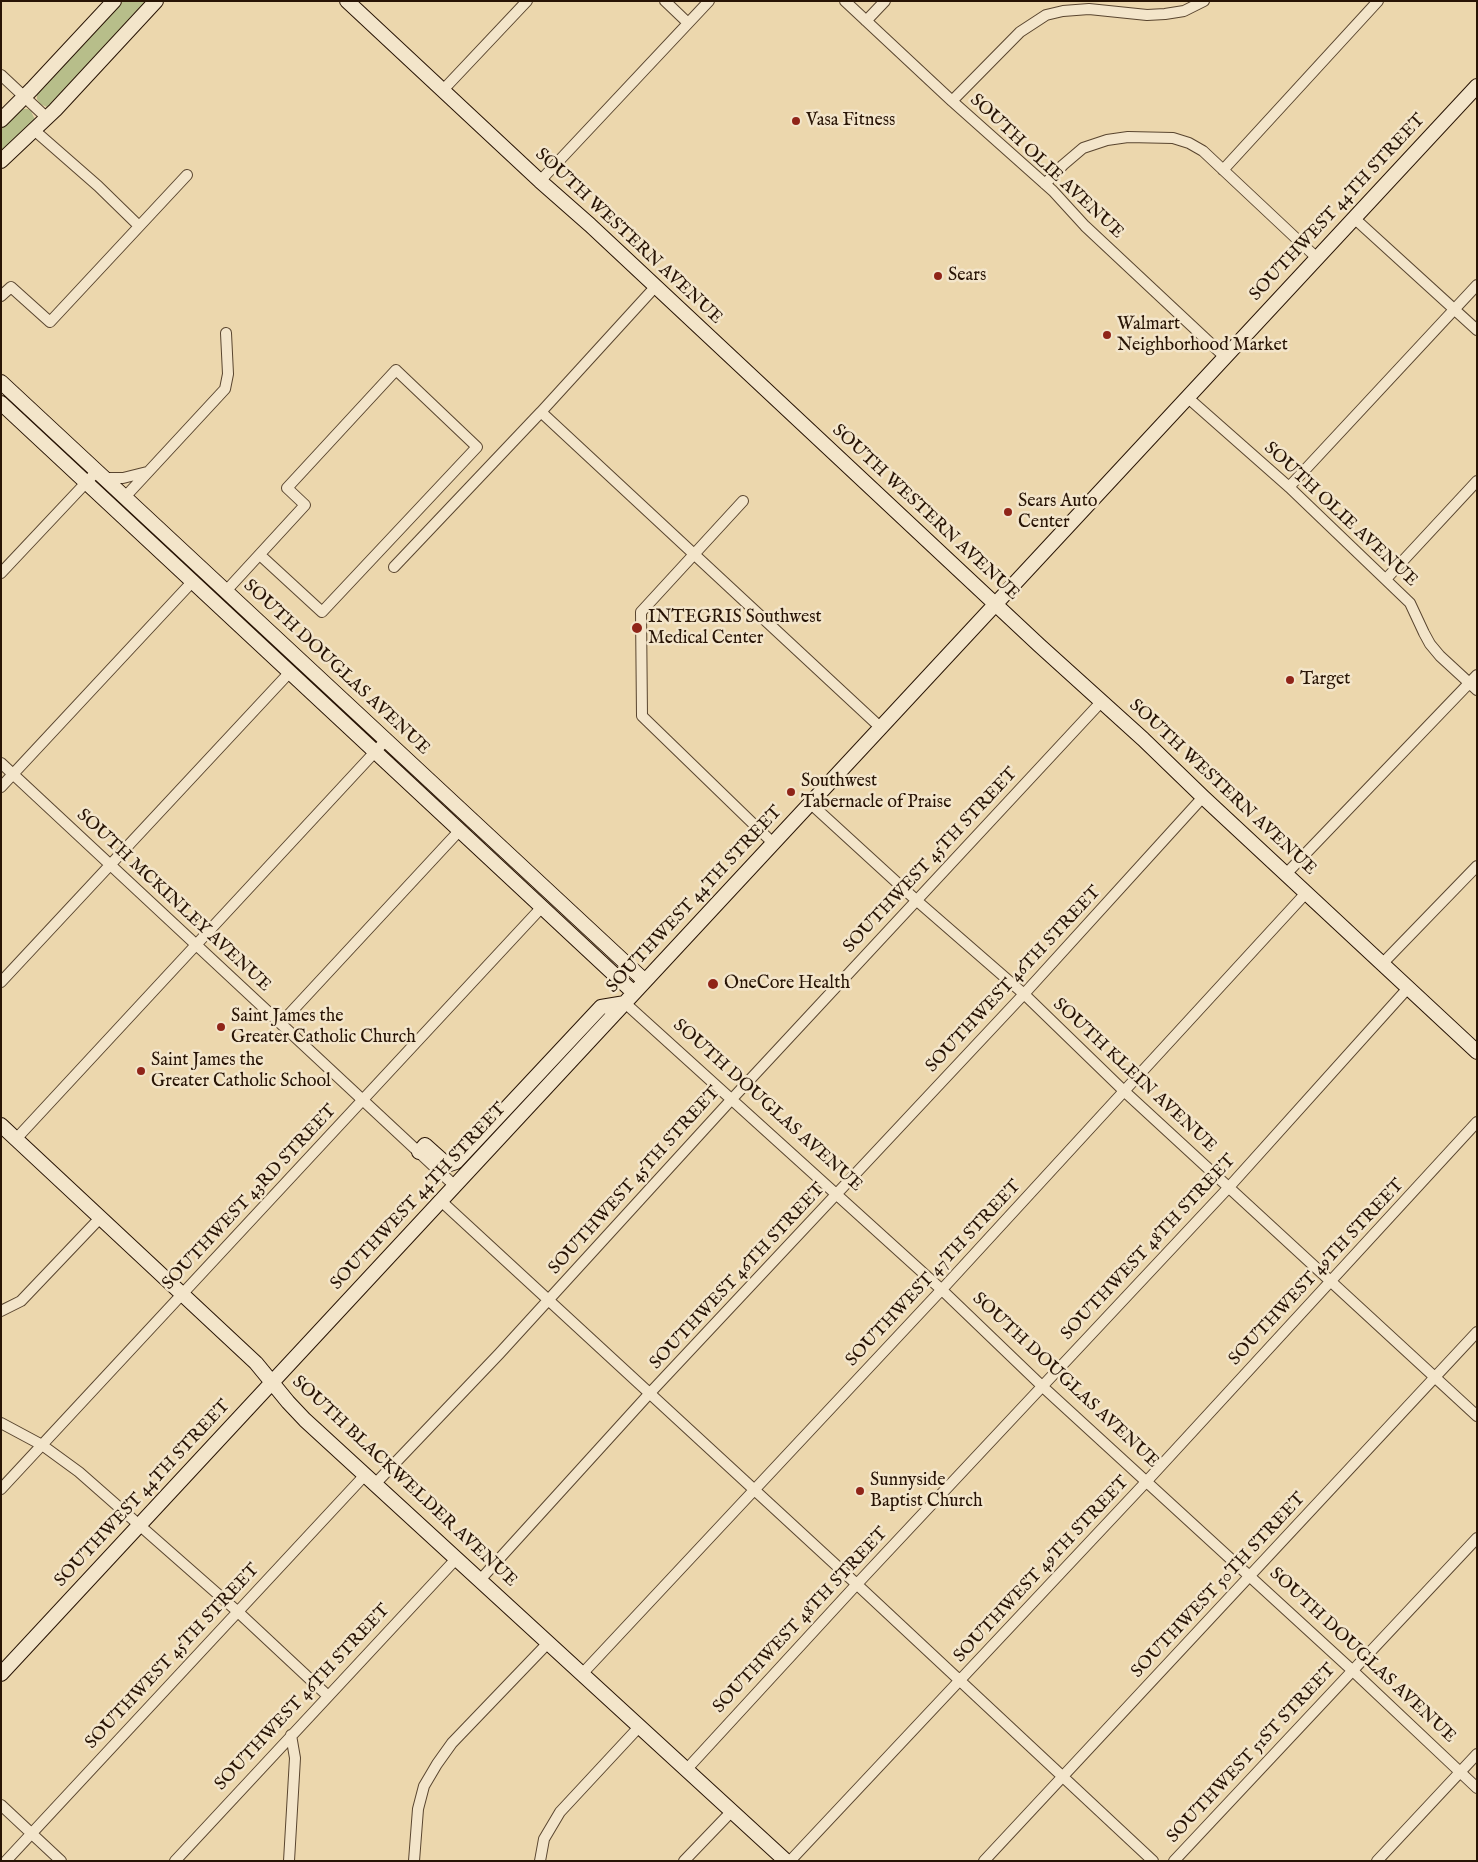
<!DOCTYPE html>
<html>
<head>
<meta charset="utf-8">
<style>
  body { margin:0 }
  #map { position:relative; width:1478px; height:1862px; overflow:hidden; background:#ecd7ad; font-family:"IM FELL English",serif }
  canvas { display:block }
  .frame { position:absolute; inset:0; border:2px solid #281405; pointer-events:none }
</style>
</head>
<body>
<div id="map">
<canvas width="1478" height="1862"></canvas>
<div class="frame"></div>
</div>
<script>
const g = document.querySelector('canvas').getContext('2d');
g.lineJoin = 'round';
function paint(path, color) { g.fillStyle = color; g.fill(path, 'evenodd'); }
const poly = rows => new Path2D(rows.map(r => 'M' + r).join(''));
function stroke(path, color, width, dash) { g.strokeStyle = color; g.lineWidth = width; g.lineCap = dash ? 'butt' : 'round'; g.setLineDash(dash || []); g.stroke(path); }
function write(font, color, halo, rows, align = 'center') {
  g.font = font + ' "IM FELL English",serif'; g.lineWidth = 5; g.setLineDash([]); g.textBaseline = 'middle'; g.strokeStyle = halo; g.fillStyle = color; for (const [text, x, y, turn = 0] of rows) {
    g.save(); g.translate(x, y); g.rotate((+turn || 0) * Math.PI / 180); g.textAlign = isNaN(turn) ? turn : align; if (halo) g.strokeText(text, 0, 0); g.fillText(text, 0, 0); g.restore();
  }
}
const green = poly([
  [123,1,150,1,52,105,47,107,40,104,37,99,37,92],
  [22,109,28,109,31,111,35,120,1,154,1,127]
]);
const street = poly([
  [665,1,688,23],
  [845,1,952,101,1053,191,1085,226,1225,357],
  [866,21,885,1],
  [1,75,47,118],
  [443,90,527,1],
  [952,101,1020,32,1046,15,1063,11,1089,9,1147,15,1165,14,1184,11,1204,1],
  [34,130,98,186,139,226],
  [1223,170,1378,1],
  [540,181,709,1],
  [1045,184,1063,165,1083,148,1107,140,1128,137,1173,138,1189,143,1203,151,1317,258],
  [1354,218,1477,330],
  [656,286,541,412,880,727],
  [1,296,11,287,50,322,187,175],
  [1187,397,1289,487,1410,603,1424,633,1430,644,1440,656,1477,690],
  [102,478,123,478,147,472],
  [1289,487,1477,285],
  [125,497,225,389,228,374,226,333],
  [743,501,641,612,642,716,773,843],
  [394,567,541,412],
  [1,573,97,471],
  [1386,579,1477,481],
  [226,591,305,505,287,488,396,370,477,447,322,612,260,555],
  [1,763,455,1186],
  [1,787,193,581],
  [810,803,916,900,1024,994,1124,1091,1477,1416],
  [1286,874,1477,675],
  [1382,964,1477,866],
  [1,982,290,672],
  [625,1003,942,1290,1043,1387,1353,1671,1477,1788],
  [281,1023,460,830],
  [16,1139,386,740],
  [441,1201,850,1578,1153,1861],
  [1,1311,21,1301,101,1217],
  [1,1423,42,1445,79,1472,237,1611,328,1696],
  [375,1484,499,1354,731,1100,1102,701],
  [1,1489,542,907],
  [480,1580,649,1394,1024,994,1203,797],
  [582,1674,946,1285,1306,893],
  [686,1770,857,1584,1230,1186,1408,988],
  [1,1805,61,1861],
  [6,1861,365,1475],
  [175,1861,456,1559],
  [289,1861,295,1758,291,1735],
  [414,1861,418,1809,424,1786,437,1764,452,1743,548,1643],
  [540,1861,544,1839,560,1812,639,1727],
  [684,1861,732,1811],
  [790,1861,1146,1482,1477,1122],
  [984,1861,1477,1332],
  [1174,1861,1477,1538],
  [1377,1861,1477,1754]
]);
const secondary = poly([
  [347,1,540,181,590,225,1039,645,1143,739,1203,797,1477,1052],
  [1,120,32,89,114,1],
  [1,161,55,110,156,1],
  [1,382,645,981],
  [1,403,634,993],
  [1,1125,256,1363,288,1402,305,1420,786,1861],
  [419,1152,425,1145,444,1162,450,1164,456,1162,601,1007,625,1003],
  [1,1674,1477,86]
]);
const markers = [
  [796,121,5,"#8f2418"],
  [938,276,5,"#8f2418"],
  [1107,335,5,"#8f2418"],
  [1008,512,5,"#8f2418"],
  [637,628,6,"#8f2418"],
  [1290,680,5,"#8f2418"],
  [791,792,5,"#8f2418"],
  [713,984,6,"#8f2418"],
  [221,1027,5,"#8f2418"],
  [141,1071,5,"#8f2418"],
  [860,1491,5,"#8f2418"]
];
const poiNames = [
  ["Vasa Fitness",806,121],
  ["Sears",948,276],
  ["Walmart",1117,325],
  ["Neighborhood Market",1117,346],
  ["Sears Auto",1018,502],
  ["Center",1018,523],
  ["INTEGRIS Southwest",648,618],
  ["Medical Center",648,639],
  ["Target",1300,680],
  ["Southwest",801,782],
  ["Tabernacle of Praise",801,803],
  ["OneCore Health",724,984],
  ["Saint James the",231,1017],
  ["Greater Catholic Church",231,1038],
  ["Saint James the",151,1061],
  ["Greater Catholic School",151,1082],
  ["Sunnyside",870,1481],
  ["Baptist Church",870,1502]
];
const streetNames = [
  ["SOUTH OLIE AVENUE",1046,167,43],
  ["SOUTHWEST 44TH STREET",1338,208,-47],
  ["SOUTH WESTERN AVENUE",628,237,43],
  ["SOUTH WESTERN AVENUE",925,513,43],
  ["SOUTH OLIE AVENUE",1340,515,43],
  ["SOUTH DOUGLAS AVENUE",336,668,43],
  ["SOUTH WESTERN AVENUE",1222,788,43],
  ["SOUTHWEST 45TH STREET",931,861,-47],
  ["SOUTHWEST 44TH STREET",695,900,-47],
  ["SOUTH MCKINLEY AVENUE",173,901,43],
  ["SOUTHWEST 46TH STREET",1014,980,-47],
  ["SOUTH KLEIN AVENUE",1134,1076,43],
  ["SOUTH DOUGLAS AVENUE",767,1106,42],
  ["SOUTHWEST 45TH STREET",635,1181,-48],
  ["SOUTHWEST 44TH STREET",419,1197,-47],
  ["SOUTHWEST 43RD STREET",250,1198,-47],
  ["SOUTHWEST 48TH STREET",1149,1248,-47],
  ["SOUTHWEST 49TH STREET",1317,1273,-47],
  ["SOUTHWEST 47TH STREET",934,1274,-47],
  ["SOUTHWEST 46TH STREET",738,1277,-47],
  ["SOUTH DOUGLAS AVENUE",1065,1381,43],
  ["SOUTH BLACKWELDER AVENUE",404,1482,43],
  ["SOUTHWEST 44TH STREET",143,1494,-47],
  ["SOUTHWEST 49TH STREET",1042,1570,-47],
  ["SOUTHWEST 50TH STREET",1219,1586,-47],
  ["SOUTHWEST 48TH STREET",801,1621,-47],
  ["SOUTH DOUGLAS AVENUE",1362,1656,43],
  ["SOUTHWEST 45TH STREET",173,1657,-47],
  ["SOUTHWEST 46TH STREET",303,1698,-47],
  ["SOUTHWEST 51ST STREET",1252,1754,-47]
];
paint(green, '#b7be8a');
stroke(street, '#59452f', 12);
stroke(secondary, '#281405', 16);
stroke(street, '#f3e5ca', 10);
stroke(secondary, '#f3e5ca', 14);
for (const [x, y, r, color] of markers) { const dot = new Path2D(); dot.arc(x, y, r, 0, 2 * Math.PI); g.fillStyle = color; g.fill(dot); stroke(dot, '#f3e5ca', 2); }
write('18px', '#281405', '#f3e5ca', poiNames, 'left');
write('18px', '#281405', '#f3e5ca', streetNames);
</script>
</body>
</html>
